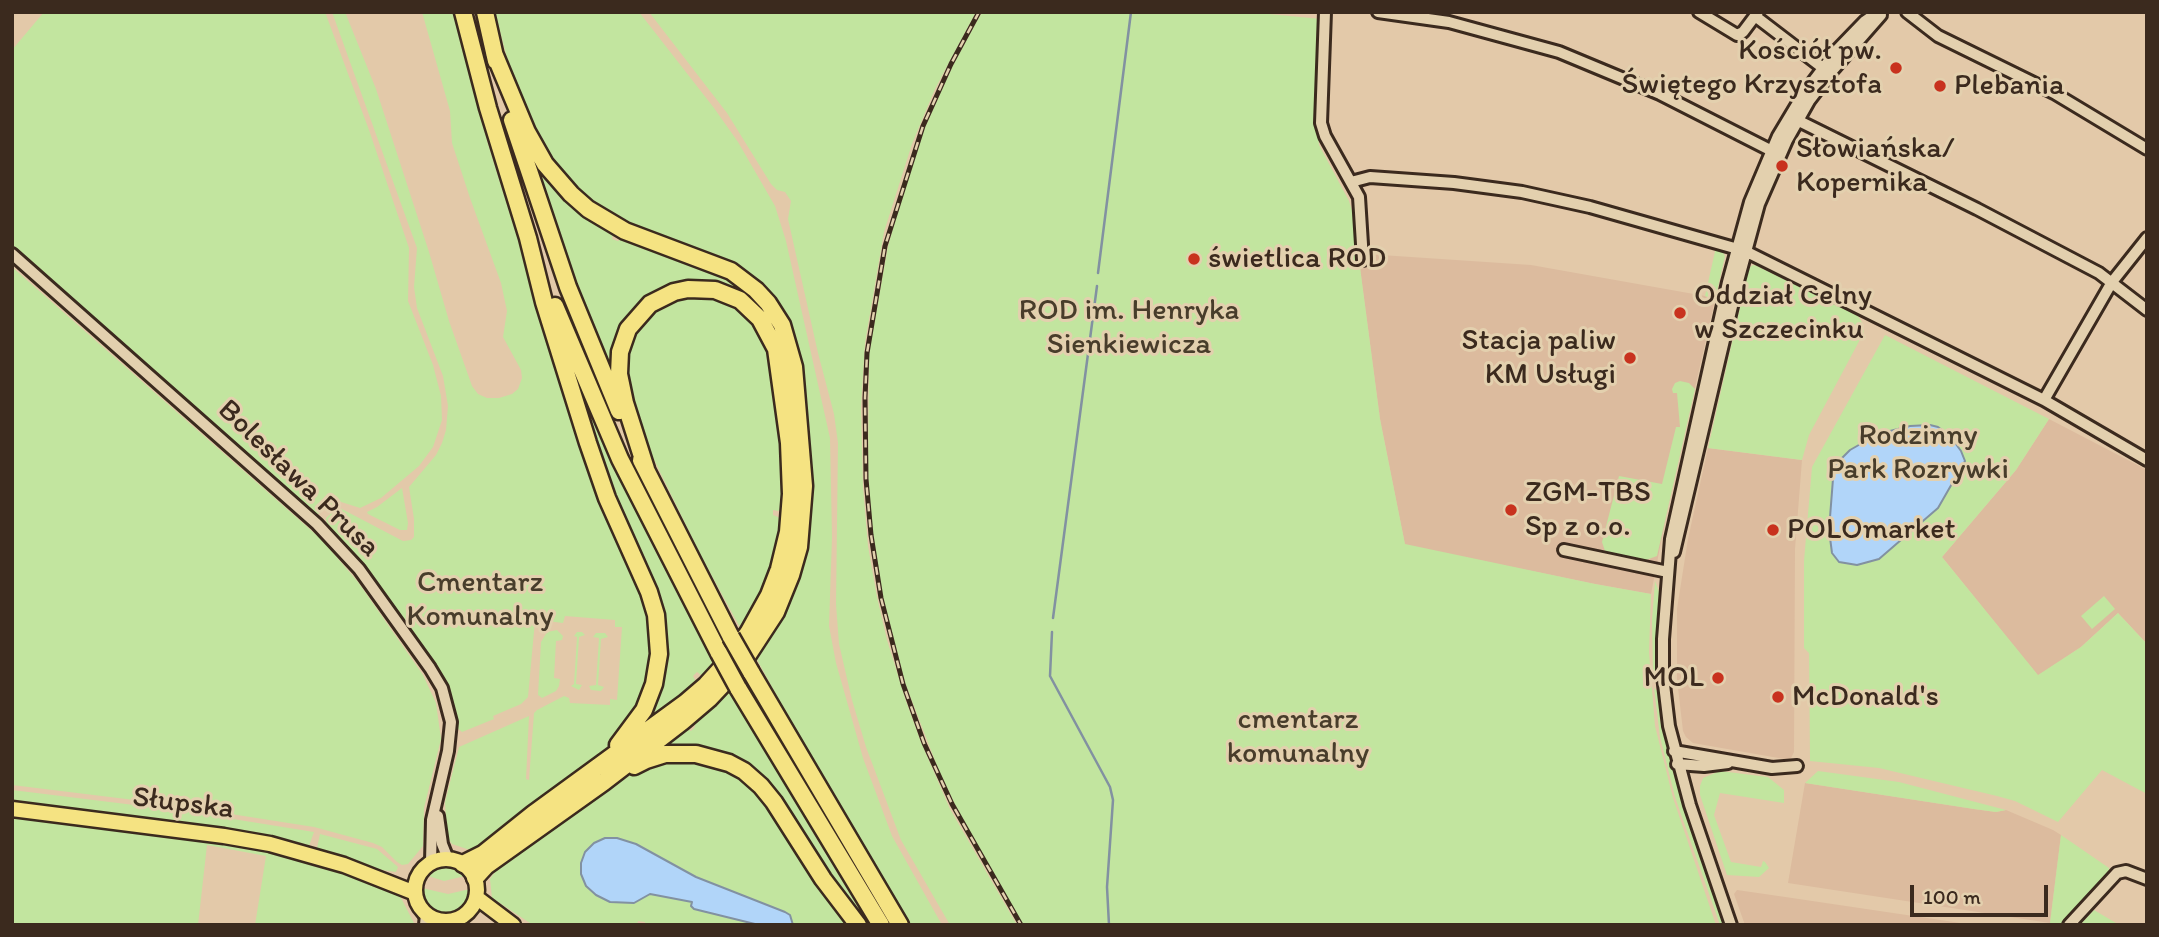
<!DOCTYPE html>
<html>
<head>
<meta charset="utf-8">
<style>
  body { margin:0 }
  #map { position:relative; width:2159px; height:937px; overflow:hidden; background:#e3c9a9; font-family:Itim,sans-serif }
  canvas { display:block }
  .frame { position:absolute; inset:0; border:14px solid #3b2a1e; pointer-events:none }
  .scale { position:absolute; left:1910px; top:885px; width:138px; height:32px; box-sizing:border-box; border:4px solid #3b2a1e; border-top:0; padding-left:9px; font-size:21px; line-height:24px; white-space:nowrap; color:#3b2a1e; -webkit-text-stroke:5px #e3d0ae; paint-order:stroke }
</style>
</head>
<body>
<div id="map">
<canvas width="2159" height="937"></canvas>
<div class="frame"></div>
<div class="scale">100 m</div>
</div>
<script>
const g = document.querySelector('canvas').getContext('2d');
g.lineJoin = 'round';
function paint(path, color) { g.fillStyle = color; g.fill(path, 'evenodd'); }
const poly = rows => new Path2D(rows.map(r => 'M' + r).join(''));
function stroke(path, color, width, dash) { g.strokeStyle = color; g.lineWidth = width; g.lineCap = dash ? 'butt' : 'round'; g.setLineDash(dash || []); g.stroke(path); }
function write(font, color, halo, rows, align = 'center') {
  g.font = font + ' Itim,sans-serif'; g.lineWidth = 6; g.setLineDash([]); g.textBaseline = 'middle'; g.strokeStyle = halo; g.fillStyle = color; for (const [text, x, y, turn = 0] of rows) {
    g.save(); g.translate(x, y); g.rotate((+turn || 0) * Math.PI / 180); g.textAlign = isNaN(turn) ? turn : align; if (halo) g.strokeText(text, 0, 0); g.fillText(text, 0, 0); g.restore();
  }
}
const built = poly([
  [1366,254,1531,265,1705,296,1715,300,1668,506,1651,594,1595,584,1405,545,1380,419,1359,261],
  [2049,419,2147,470,2147,644,2118,613,2081,647,2038,676,1942,557,2016,470],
  [1708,448,1802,460,1795,549,1794,752,1790,760,1693,743,1686,737,1683,731,1677,679,1677,609,1688,539],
  [1805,783,1974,809,1996,812,2006,810,2053,830,2061,835,2050,923,1788,883],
  [1737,890,1792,898,1974,925,1745,925,1734,894]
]);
const green = poly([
  [44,12,325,12,369,130,409,248,408,301,433,365,441,396,442,420,433,447,419,466,381,498,360,508,338,501,318,514,315,514,12,247,12,50],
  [332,12,345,12,376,89,429,252,449,321,472,386,478,394,487,398,499,398,512,394,518,389,522,378,521,370,503,337,507,311,501,283,470,198,452,143,450,111,422,12,453,12,488,144,520,246,645,596,654,653,641,704,617,737,598,756,505,828,482,849,479,846,470,850,452,844,447,837,445,802,459,747,529,716,526,779,529,780,534,713,537,710,564,696,569,698,570,703,610,705,610,699,617,700,622,627,615,627,615,620,565,616,563,623,547,621,544,618,546,611,536,610,528,697,521,704,493,716,494,719,462,732,455,726,450,694,436,667,372,579,327,526,326,518,336,509,340,508,403,541,411,540,414,537,414,519,409,487,436,455,442,443,446,430,448,406,443,376,417,308,414,287,417,248,413,237],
  [495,12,639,12,714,108,738,142,775,206,786,241,830,438,832,537,829,626,836,663,863,758,892,836,942,925,911,925,815,766,755,656,806,530,771,297,617,221,568,184,534,136,513,81],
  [649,12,976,12,935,89,912,144,884,232,865,343,861,407,863,487,868,546,877,597,887,640,906,701,921,742,950,809,1017,925,950,925,901,840,866,747,852,700,839,644,836,604,838,443,834,414,818,353,788,219,791,201,785,192,777,190,771,184,727,113],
  [982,12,1248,12,1321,19,1317,126,1319,145,1349,201,1353,214,1380,419,1405,544,1595,584,1651,594,1649,652,1655,726,1673,798,1716,925,1023,925,966,828,939,771,905,683,883,598,873,535,868,479,869,353,888,246,904,188,925,127,953,65],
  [532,153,548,176,565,195,610,228,613,233,612,239,618,241,622,238,630,238,720,270,744,285,755,296,767,309,778,328,787,354,798,449,799,488,797,532,777,597,750,646,748,643,766,614,781,578,790,546,795,506,793,450,785,370,775,331,756,306,730,289,709,283,682,284,653,295,632,313,618,339,612,371,584,303],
  [1716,247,1722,251,1725,256,1715,300,1705,296],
  [1753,265,1757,266,1858,316,1863,324,1864,332,1809,435,1802,460,1708,448,1749,268],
  [12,267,321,539,358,582,423,675,436,703,441,739,424,808,423,846,408,864,402,865,397,862,382,847,373,843,314,827,167,804,12,785],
  [709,295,730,302,751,317,772,357,783,440,783,508,778,511,773,510,773,515,778,517,783,524,777,558,743,633,701,556,659,470,637,424,626,388,629,340,650,311,675,298],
  [1885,335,2049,419,2016,470,1942,557,2038,675,2081,647,2118,613,2147,644,2147,794,2102,770,2058,822,2015,801,1997,796,1879,768,1810,761,1809,653,1804,648,1804,561,1812,467],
  [574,378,650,541,716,667,704,677,697,672,693,676,697,684,628,740,664,652],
  [1680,381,1689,383,1695,389,1657,556,1643,561,1609,554,1605,551,1602,542,1619,476,1662,484,1676,427,1680,427,1677,393,1673,393,1672,389,1675,383],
  [402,488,408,523,407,530,400,530,368,514,367,512,377,507],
  [1655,581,1659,592,1656,670,1653,676,1652,620],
  [2104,596,2115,609,2092,629,2081,616],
  [557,630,563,636,562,640,556,641,554,678,560,679,559,686,556,691,542,698,538,695,541,642,547,632],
  [577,632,582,632,585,635,579,637,576,684,582,685,579,690,571,686,574,684,577,637,574,636],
  [596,633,605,633,608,637,601,639,598,685,604,687,601,691,591,690,589,686,596,685,599,638,593,637],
  [1654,688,1658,692,1661,725,1675,779,1724,925,1720,925,1675,797,1660,737],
  [728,689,821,846,869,925,864,925,747,767,646,753,687,728,691,731,695,727,694,719],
  [681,758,732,770,758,791,852,925,645,925,645,922,638,921,637,925,533,925,492,898,490,879,497,869,494,864,617,781,643,767],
  [1720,771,1768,777,1784,790,1784,803,1720,793,1714,815,1731,862,1761,867,1763,861,1765,862,1769,868,1759,877,1727,875,1700,795,1700,786,1703,778],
  [1818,771,1899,782,2006,810,1996,812,1974,809,1805,783],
  [12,790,183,811,314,832,309,846,305,847,12,804],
  [12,815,269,849,393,888,392,893,400,896,415,925,255,925,266,856,207,845,198,925,12,925],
  [320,834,377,849,398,867,396,872,369,868,318,851,317,848],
  [2061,835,2109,868,2109,873,2063,925,2059,925,2050,923],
  [443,865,454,867,465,876,444,881,425,875,433,869],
  [422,888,448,894,470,889,464,906,455,912,446,914,435,912,425,904,421,897],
  [2094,910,2116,923,2120,925,2080,925]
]);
const water = poly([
  [1930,425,1938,427,1950,436,1961,451,1965,461,1938,508,1879,559,1857,565,1839,562,1832,553,1829,530,1834,466,1850,450,1878,434,1910,426,1930,425],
  [605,838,617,838,636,844,696,877,785,912,790,915,793,925,759,925,694,909,691,906,692,902,650,894,634,903,610,902,596,895,586,886,581,874,581,863,585,852,594,843,605,838]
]);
const stream = poly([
  [1098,273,1131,12],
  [1053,618,1097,286],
  [1052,632,1050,676,1110,787,1113,800,1107,887,1109,925]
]);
const minor = poly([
  [1325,12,1321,123,1325,136,1359,197,1363,260],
  [1378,12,1449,22,1559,52,1660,94,1772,151],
  [1699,12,1737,35,1743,32,1758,12],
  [1907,12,1938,36,2054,93,2147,149],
  [1755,16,1823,68],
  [1797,120,1977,209,2099,273,2147,310],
  [1351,182,1370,177,1454,183,1522,192,1590,207,1745,251,2044,400,2147,460],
  [12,254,317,524,359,569,430,668,442,688,451,722,448,751,432,820,431,862],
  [2044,400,2112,282,2147,238],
  [1564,550,1668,572],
  [1674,552,1737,285,1759,204,1787,140,1809,101,1832,71,1881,15],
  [1674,751,1772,768,1797,766],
  [1677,764,1704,766,1728,763],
  [438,816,442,844,448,859],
  [425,925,426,914],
  [439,925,442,920],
  [1731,925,1690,805,1669,726,1663,676,1663,639,1671,539,1728,282,1750,202,1778,136,1802,96,1837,50,1865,21,1878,12],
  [2069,925,2117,873,2126,871,2147,879]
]);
const major = poly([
  [12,809,224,836,270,844,344,865,415,893],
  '415 890a31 31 0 1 1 62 0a31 31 0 1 1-62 0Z',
  [476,897,513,925]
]);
const highway = poly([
  [463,12,488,108,528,238,544,302,588,443,607,498,649,592,656,615,659,654,654,684,644,710,618,745],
  [485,12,496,61],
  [512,120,568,287,619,411],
  [555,306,620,459,719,653],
  [641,460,731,637],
  [751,672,900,925],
  [738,688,881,925],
  [634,766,646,760,665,754,696,754,729,763,744,771,761,786,774,802,823,879,858,925],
  [463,864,483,854,533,814,685,703,706,685,727,662,748,633,769,595,779,569,788,532,791,494,789,443,776,349,760,319,740,300,715,290,688,289,674,292,650,304,628,329,620,352,619,374,625,403,646,469],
  [475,878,486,866,604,782,682,722,709,699,742,664,776,612,791,575,799,547,804,486,794,367,782,325,768,303,756,290,731,271,625,231,588,209,571,194,545,164,527,132,494,53]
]);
const rail = poly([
  [979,12,951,64,923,126,885,246,867,353,865,398,866,479,871,535,881,598,903,684,924,743,952,804,1021,925]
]);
const highwayBridge = poly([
  [731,637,751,672],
  [719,653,738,688]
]);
const markers = [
  [1896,68,7,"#c8321e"],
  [1940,86,7,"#c8321e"],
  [1782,166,7,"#c8321e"],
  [1194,259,7,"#c8321e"],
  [1680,313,7,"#c8321e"],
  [1630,358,7,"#c8321e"],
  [1511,510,7,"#c8321e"],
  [1773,530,7,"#c8321e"],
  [1718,678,7,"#c8321e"],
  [1778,697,7,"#c8321e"]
];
const poiNames = [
  ["Kościół pw.",1882,51,"right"],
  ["Świętego Krzysztofa",1882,85,"right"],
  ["Plebania",1954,86],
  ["Słowiańska/",1796,149],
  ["Kopernika",1796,183],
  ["świetlica ROD",1208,259],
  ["Oddział Celny",1694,296],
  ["w Szczecinku",1694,330],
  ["Stacja paliw",1616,341,"right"],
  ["KM Usługi",1616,375,"right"],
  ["ZGM-TBS",1525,493],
  ["Sp z o.o.",1525,527],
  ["POLOmarket",1787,530],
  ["MOL",1704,678,"right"],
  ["McDonald's",1792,697]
];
const parkNames = [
  ["ROD im. Henryka",1129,311],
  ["Sienkiewicza",1129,345],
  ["Rodzinny",1918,436],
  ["Park Rozrywki",1918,470],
  ["Cmentarz",480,583],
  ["Komunalny",480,617],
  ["cmentarz",1298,720],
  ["komunalny",1298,754]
];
const streetNames = [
  ["Bolesława Prusa",298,479,44],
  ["Słupska",183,804,7]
];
paint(built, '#dcbb9e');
paint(green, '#c2e59f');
paint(water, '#b1d5f9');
stroke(water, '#8291a1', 2);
stroke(stream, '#8291a1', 2.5);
stroke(minor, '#3b2a1e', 16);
stroke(major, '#3b2a1e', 19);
stroke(highway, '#3b2a1e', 21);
stroke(minor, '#e3d0ae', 10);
stroke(major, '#f5e382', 14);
stroke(highway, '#f5e382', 16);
stroke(rail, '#3b2a1e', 5);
stroke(rail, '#e3d0ae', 2.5, [8]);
stroke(highwayBridge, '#3b2a1e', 21, []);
stroke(highwayBridge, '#f5e382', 16);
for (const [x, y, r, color] of markers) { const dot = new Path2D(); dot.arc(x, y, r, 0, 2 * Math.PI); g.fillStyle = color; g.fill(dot); stroke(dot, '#e3d0ae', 2.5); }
write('30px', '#3b2a1e', '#e3d0ae', poiNames, 'left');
write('30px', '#483d2b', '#e3d0ae', parkNames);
write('30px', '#3b2a1e', '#e3d0ae', streetNames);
</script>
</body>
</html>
